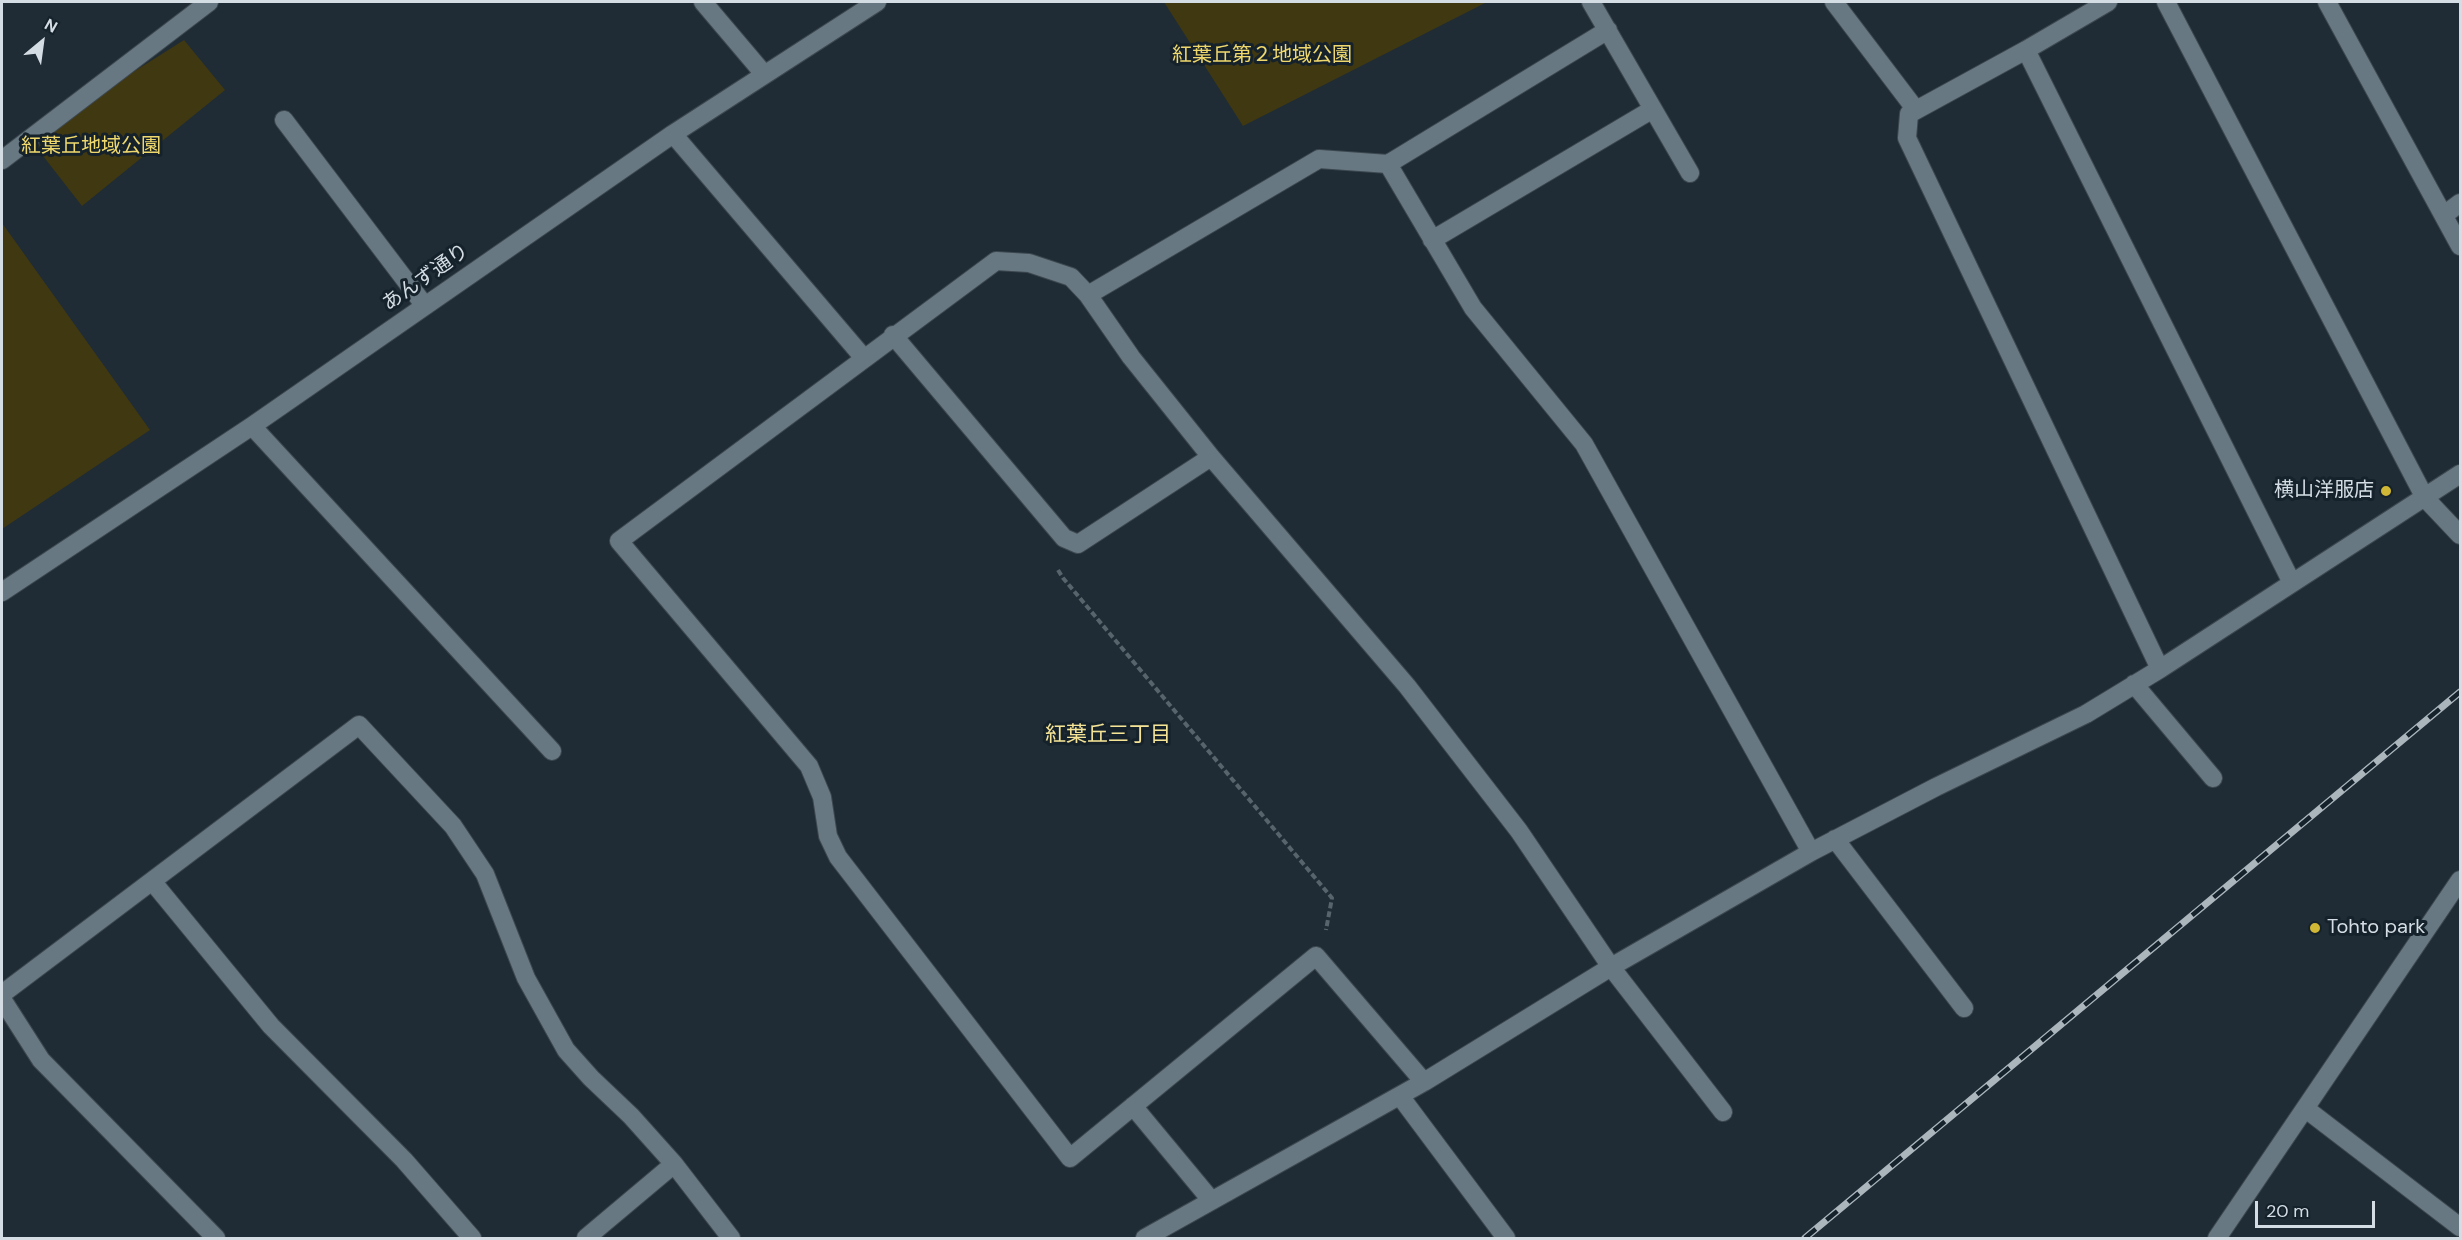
<!DOCTYPE html>
<html>
<head>
<meta charset="utf-8">
<style>
  body { margin:0 }
  #map { position:relative; width:2462px; height:1240px; overflow:hidden; background:#1f2c35; font-family:"DM Sans",sans-serif }
  canvas { display:block }
  .frame { position:absolute; inset:0; border:3px solid #d4dde3; pointer-events:none }
  .north { position:absolute; left:12px; top:12px; width:60px; height:60px; -webkit-text-stroke:4px #15222b; paint-order:stroke; rotate:29deg; font-size:16px; font-weight:700; line-height:24px; text-align:center; color:#d4dde3 }
  .north::after { content:''; display:block; margin:auto; width:21px; height:27px; background:#d4dde3; clip-path:polygon(50% 0,100% 100%,50% 72%,0 100%) }
  .scale { position:absolute; left:2255px; top:1201px; width:120px; height:27px; box-sizing:border-box; border:3px solid #d4dde3; border-top:0; padding-left:8px; font-size:18px; line-height:21px; white-space:nowrap; color:#d4dde3; -webkit-text-stroke:4px #15222b; paint-order:stroke }
</style>
</head>
<body>
<div id="map">
<canvas width="2462" height="1240"></canvas>
<div class="frame"></div>
<div class="north">N</div>
<div class="scale">20 m</div>
</div>
<script>
const g = document.querySelector('canvas').getContext('2d');
g.lineJoin = 'round';
function paint(path, color) { g.fillStyle = color; g.fill(path, 'evenodd'); }
const poly = rows => new Path2D(rows.map(r => 'M' + r).join(''));
function stroke(path, color, width, dash) { g.strokeStyle = color; g.lineWidth = width; g.lineCap = dash ? 'butt' : 'round'; g.setLineDash(dash || []); g.stroke(path); }
function write(font, color, halo, rows, align = 'center') {
  g.font = font + ' "DM Sans","Noto Sans JP",sans-serif'; g.lineWidth = 6; g.setLineDash([]); g.textBaseline = 'middle'; g.strokeStyle = halo; g.fillStyle = color; for (const [text, x, y, turn = 0] of rows) {
    g.save(); g.translate(x, y); g.rotate((+turn || 0) * Math.PI / 180); g.textAlign = isNaN(turn) ? turn : align; if (halo) g.strokeText(text, 0, 0); g.fillText(text, 0, 0); g.restore();
  }
}
const green = poly([
  [1164,2,1487,2,1243,126],
  [184,40,225,90,82,206,29,138],
  [2,223,150,430,2,529]
]);
const path = poly([
  [1058,570,1063,578,1332,898,1326,930]
]);
const minor = poly([
  [703,2,764,74],
  [1591,2,1690,173],
  [1834,2,1916,110],
  [2108,2,2026,50,1909,114,1907,138,2160,669],
  [2166,2,2425,498,2460,535],
  [2327,2,2460,246],
  [2026,50,2292,583],
  [284,120,425,306],
  [673,134,863,357],
  [2,160,209,2],
  [1388,164,1473,308,1584,444,1811,852],
  [2444,215,2460,203],
  [1432,240,1653,109],
  [1088,295,1319,159,1388,164,1608,30],
  [893,335,1064,538,1078,544,1211,457],
  [252,426,552,751],
  [2,592,252,426,673,134,877,2],
  [2134,684,2213,778],
  [1835,839,1964,1008],
  [152,881,271,1026,404,1160,472,1238],
  [2,994,359,725,453,826,485,874,526,978,566,1050,591,1078,631,1116,674,1164,731,1238],
  [2,999,41,1060,216,1238],
  [1424,1082,1316,956,1070,1158,838,857,828,836,822,797,809,766,619,541,996,261,1029,263,1071,277,1088,295,1131,357,1211,457,1407,686,1519,831,1611,967,1723,1112],
  [1400,1096,1506,1238],
  [1133,1106,1211,1200],
  [2306,1109,2460,1227],
  [586,1238,674,1164],
  [1145,1238,1424,1082,1611,967,1811,852,1936,787,2086,714,2160,669,2460,474],
  [2217,1238,2460,880]
]);
const rail = poly([
  [1805,1238,2460,692]
]);
const markers = [
  [2386,491,6,"#d1b736"],
  [2315,928,6,"#d1b736"]
];
const parkNames = [
  ["紅葉丘第２地域公園",1262,56],
  ["紅葉丘地域公園",91,147]
];
const streetNames = [
  ["あんず通り",426,278,-35]
];
const poiNames = [
  ["横山洋服店",2374,491],
  ["Tohto park",2327,928,"left"]
];
const neighbourhoodNames = [
  ["紅葉丘三丁目",1108,735]
];
paint(green, '#403811');
stroke(minor, '#3d4850', 20);
stroke(path, '#58646c', 4, [6, 3]);
stroke(minor, '#687882', 18);
stroke(rail, '#abb5bc', 7);
stroke(rail, '#15222b', 4.5, [14]);
for (const [x, y, r, color] of markers) { const dot = new Path2D(); dot.arc(x, y, r, 0, 2 * Math.PI); g.fillStyle = color; g.fill(dot); stroke(dot, '#15222b', 2); }
write('20px', '#eed76c', '#15222b', parkNames);
write('20px', '#d4dde3', '#15222b', streetNames);
write('20px', '#d4dde3', '#15222b', poiNames, 'right');
write('21px', '#f5e496', '#15222b', neighbourhoodNames);
</script>
</body>
</html>
